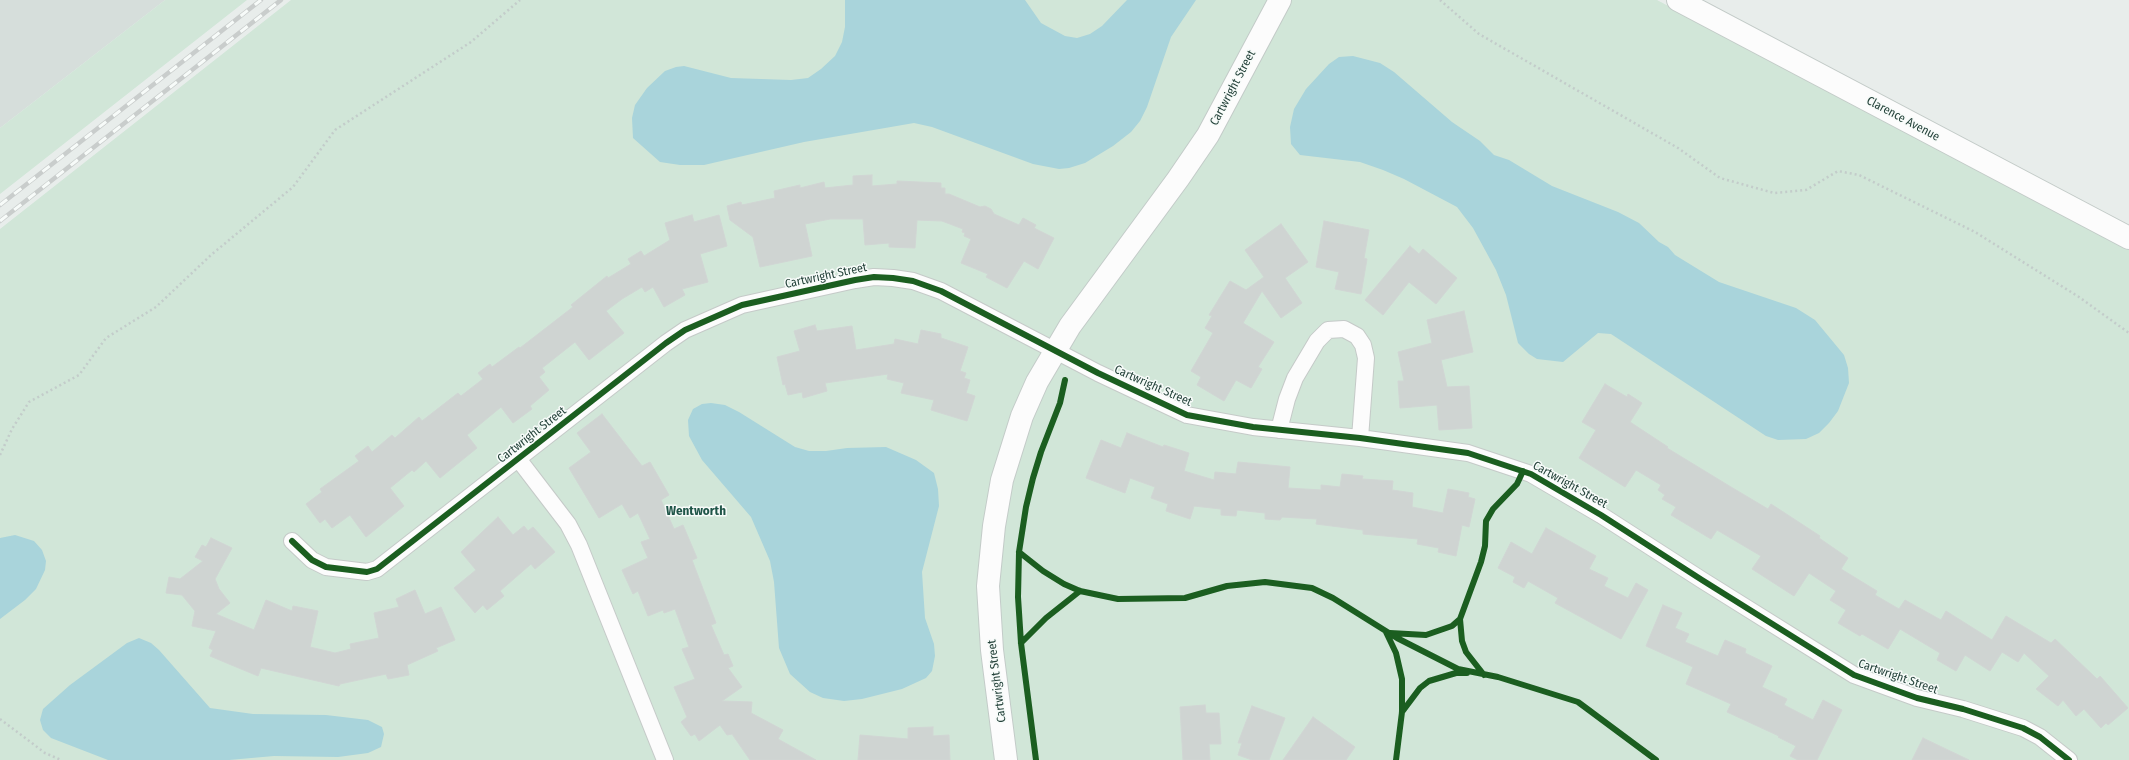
<!DOCTYPE html>
<html>
<head>
<meta charset="utf-8">
<style>
  body { margin:0 }
  canvas { display:block; background:#e8edeb }
</style>
</head>
<body>
<canvas width="2129" height="760"></canvas>
<script>
const g = document.querySelector('canvas').getContext('2d');
g.lineJoin = 'round';
function paint(path, color) { g.fillStyle = color; g.fill(path, 'evenodd'); }
const poly = rows => new Path2D(rows.map(r => 'M' + r).join(''));
function stroke(path, color, width, dash) { g.strokeStyle = color; g.lineWidth = width; g.lineCap = dash ? 'butt' : 'round'; g.setLineDash(dash || []); g.stroke(path); }
function write(font, color, halo, rows, align = 'center') {
  g.font = font + ' "Fira Sans Condensed",sans-serif'; g.lineWidth = 3; g.setLineDash([]); g.textBaseline = 'middle'; g.strokeStyle = halo; g.fillStyle = color; for (const [text, x, y, turn = 0] of rows) {
    g.save(); g.translate(x, y); g.rotate((+turn || 0) * Math.PI / 180); g.textAlign = isNaN(turn) ? turn : align; if (halo) g.strokeText(text, 0, 0); g.fillText(text, 0, 0); g.restore();
  }
}
const built = poly([
  [0,0,165,0,0,128]
]);
const green = poly([
  [165,0,247,0,0,194,0,128],
  [291,0,1657,0,2129,250,2129,760,0,760,0,229]
]);
const water = poly([
  [845,0,1025,0,1041,23,1065,36,1077,38,1090,34,1102,26,1127,0,1196,0,1171,37,1147,107,1140,121,1131,132,1113,146,1085,163,1069,168,1059,169,1033,164,932,127,914,123,804,142,704,165,680,165,660,162,633,138,632,118,635,105,647,88,665,71,676,67,684,66,731,78,791,80,808,78,821,69,835,56,842,42,845,27],
  [1353,56,1380,63,1394,72,1452,122,1480,141,1494,155,1509,160,1552,186,1618,212,1639,223,1659,242,1668,247,1675,255,1719,282,1796,308,1815,320,1844,355,1848,368,1849,383,1838,411,1829,423,1819,433,1806,439,1778,440,1766,436,1611,334,1598,333,1563,362,1537,359,1529,354,1518,343,1506,295,1496,270,1473,228,1457,207,1404,179,1383,170,1360,162,1300,155,1291,144,1290,127,1294,109,1306,89,1329,64,1339,57],
  [711,403,725,405,739,412,795,447,809,451,826,451,847,448,886,447,916,460,934,473,938,489,939,506,922,572,925,618,934,644,935,656,932,671,926,678,902,689,862,699,844,701,823,698,810,692,790,674,779,648,774,582,770,561,751,517,702,460,689,436,688,420,693,409,702,404],
  [15,535,34,541,42,550,46,561,45,570,36,589,25,600,0,619,0,538],
  [139,638,151,643,159,650,210,708,253,714,326,715,368,720,382,727,384,734,381,747,368,753,338,757,274,756,229,760,108,760,51,738,43,730,40,720,43,709,70,685,127,643]
]);
const building = poly([
  [872,175,872,186,897,184,897,181,941,183,941,188,945,188,945,194,949,194,980,207,985,206,991,209,994,214,1019,225,1023,218,1036,225,1034,228,1054,238,1038,269,1024,261,1007,288,986,277,988,274,961,263,971,239,964,236,965,233,962,232,963,229,942,221,917,220,915,248,889,247,889,243,865,245,863,219,830,219,805,224,812,256,760,267,753,237,730,220,727,206,741,202,742,205,775,198,774,191,800,185,800,188,824,182,825,188,853,185,853,176,872,175],
  [692,215,694,222,719,215,727,246,700,254,708,282,682,289,685,295,664,307,653,287,645,292,642,287,622,299,606,311,624,333,589,360,575,342,546,365,542,368,545,372,539,377,549,390,530,406,532,409,513,423,501,407,467,435,477,448,440,478,426,461,414,472,412,470,390,488,404,506,366,537,350,515,332,528,325,519,320,523,306,504,322,492,320,489,359,461,355,456,368,446,372,452,392,435,395,438,419,417,422,421,458,393,461,396,483,379,478,373,490,364,492,367,519,347,520,348,573,307,571,305,607,276,608,278,631,264,628,259,641,251,644,256,670,240,665,223,692,215],
  [1324,221,1369,230,1364,258,1367,259,1361,294,1335,289,1339,272,1316,267,1324,221],
  [1281,224,1308,262,1285,278,1302,303,1281,318,1262,291,1243,323,1274,342,1258,367,1262,369,1251,388,1236,380,1224,401,1197,385,1201,377,1191,371,1213,333,1205,328,1212,316,1209,315,1230,281,1246,290,1264,277,1245,250,1281,224],
  [1410,246,1419,254,1423,249,1457,278,1436,304,1409,282,1383,315,1365,300,1410,246],
  [1464,311,1473,352,1441,360,1447,387,1469,386,1472,428,1439,430,1437,405,1400,408,1398,381,1404,381,1398,352,1432,343,1427,320,1464,311],
  [815,325,817,331,852,326,856,350,894,344,895,339,918,344,921,330,941,334,941,338,968,347,960,371,966,373,964,378,970,380,966,393,975,396,967,421,931,410,934,400,901,393,904,383,887,379,888,374,825,383,827,391,803,398,802,392,788,395,785,384,783,385,777,357,800,351,794,331,815,325],
  [1605,384,1627,397,1628,394,1642,403,1630,422,1668,447,1667,448,1731,487,1768,509,1771,504,1820,536,1819,538,1848,558,1841,569,1877,591,1875,595,1899,609,1905,600,1941,620,1946,611,1992,640,2006,616,2051,643,2055,639,2097,679,2100,676,2128,708,2108,725,2106,723,2101,728,2084,709,2076,716,2063,700,2058,706,2036,689,2049,676,2024,653,2018,662,2002,652,1990,671,1965,655,1956,671,1937,660,1940,653,1900,629,1888,649,1862,634,1860,636,1838,623,1846,610,1830,600,1836,591,1809,573,1794,596,1752,569,1761,556,1717,530,1711,539,1671,515,1676,507,1662,499,1665,495,1658,490,1661,485,1636,470,1625,487,1579,458,1596,430,1582,422,1605,384],
  [602,414,642,466,650,462,669,495,661,500,674,529,683,525,697,558,692,560,716,623,711,625,724,655,728,654,733,666,728,668,742,687,722,701,752,702,751,713,783,730,778,739,816,760,750,760,732,734,727,735,720,725,699,741,695,734,691,736,681,722,687,717,674,687,695,679,682,649,689,647,675,609,664,613,663,610,648,616,638,591,633,594,622,570,648,558,641,542,650,539,638,513,630,518,622,504,599,518,569,468,591,452,577,433,602,414],
  [1127,433,1163,447,1164,445,1189,453,1184,471,1214,480,1215,472,1236,474,1238,462,1290,467,1288,488,1321,490,1321,485,1340,487,1342,474,1363,476,1362,479,1393,481,1392,490,1413,493,1412,507,1443,513,1448,489,1469,493,1468,497,1475,499,1469,527,1462,525,1456,556,1438,552,1439,548,1417,544,1418,539,1363,534,1363,530,1316,524,1317,519,1282,517,1280,520,1265,519,1265,513,1237,510,1236,516,1221,515,1221,509,1194,506,1190,519,1166,511,1168,504,1151,498,1155,487,1130,478,1125,493,1086,478,1101,440,1121,448,1127,433],
  [498,517,513,535,524,526,528,531,533,527,555,552,535,569,531,564,500,591,504,596,487,610,483,605,475,613,454,588,476,570,461,552,498,517],
  [1546,528,1596,556,1589,569,1608,578,1604,586,1628,598,1636,583,1648,590,1621,639,1555,603,1558,598,1528,581,1524,588,1513,582,1515,577,1498,568,1511,542,1532,554,1546,528],
  [211,538,232,548,215,579,219,589,230,603,216,614,254,630,266,600,292,611,293,606,318,611,310,647,335,653,351,649,350,644,379,638,374,613,399,607,396,599,415,590,425,614,441,607,455,640,436,648,438,651,407,665,409,675,388,679,386,674,340,684,339,686,261,668,258,676,229,664,210,656,213,650,209,648,216,631,192,626,195,611,182,595,166,593,169,577,180,579,203,561,195,557,202,545,206,547,211,538],
  [1663,605,1682,613,1675,628,1689,634,1685,642,1718,656,1725,640,1746,649,1745,653,1772,666,1762,687,1787,699,1784,705,1813,720,1823,700,1842,710,1817,760,1798,760,1790,756,1796,746,1778,737,1779,736,1727,712,1731,704,1686,684,1693,667,1646,646,1663,605],
  [1205,705,1206,713,1219,713,1221,744,1209,744,1210,760,1183,760,1180,707,1205,705],
  [1252,706,1285,718,1269,760,1252,760,1238,755,1242,743,1238,743,1252,706],
  [1313,717,1355,747,1346,760,1283,760,1313,717],
  [933,727,933,736,949,735,950,760,858,760,860,735,908,739,908,728,933,727],
  [1923,738,1969,760,1912,760,1923,738]
]);
const path = poly([
  [1440,0,1479,34,1678,148,1720,178,1774,193,1806,190,1838,171,1859,175,1975,232,2079,297,2129,333],
  [0,455,12,429,29,402,79,375,106,338,156,307,211,255,293,187,335,130,471,42,520,0],
  [0,719,45,753,61,760]
]);
const street = poly([
  [1279,430,1287,399,1295,378,1317,341,1328,330,1344,329,1357,336,1363,345,1366,358,1360,438],
  [519,460,568,524,579,545,665,760],
  [292,541,312,560,326,567,367,572,377,569,666,343,685,330,742,305,855,280,874,277,893,278,913,281,941,291,1098,373,1187,415,1253,427,1360,438,1468,453,1531,474,1601,515,1702,580,1854,675,1917,698,1963,709,2023,728,2040,737,2069,760]
]);
const secondary = poly([
  [1678,0,2129,238],
  [1006,760,992,650,988,586,994,526,1002,480,1022,416,1037,382,1070,326,1178,179,1208,135,1280,0]
]);
const rail = poly([
  [0,205,261,0],
  [0,221,281,0]
]);
const cycleway = poly([
  [292,541,312,560,326,567,367,572,377,569,666,343,685,330,742,305,855,280,874,277,893,278,913,281,941,291,1098,373,1187,415,1253,427,1360,438,1468,453,1531,474,1601,515,1702,580,1854,675,1917,698,1963,709,2023,728,2040,737,2069,760],
  [1019,552,1043,571,1064,584,1080,591,1118,599,1185,598,1227,586,1265,582,1312,588,1333,598,1397,638,1458,669,1498,677,1578,702,1656,760],
  [1460,619,1462,641,1466,652,1484,675],
  [1386,632,1396,653,1402,679,1402,712,1396,760],
  [1390,633,1426,635,1452,626,1460,619,1481,562,1485,546,1486,521,1493,509,1517,484,1523,471],
  [1021,643,1046,618,1080,591],
  [1402,712,1420,688,1429,681,1456,673,1467,673],
  [1036,760,1021,643,1018,597,1019,552,1026,507,1033,478,1041,452,1060,403,1065,380]
]);
const streetNames = [
  ["Cartwright Street",1233,88,-62],
  ["Clarence Avenue",1903,119,28],
  ["Cartwright Street",826,276,-12],
  ["Cartwright Street",1153,386,24],
  ["Cartwright Street",532,435,-38],
  ["Cartwright Street",1570,485,29],
  ["Cartwright Street",1898,677,19],
  ["Cartwright Street",997,681,-97]
];
const neighbourhoodNames = [
  ["Wentworth",696,511]
];
paint(built, '#d6dedb');
paint(green, '#d1e6d8');
paint(water, '#a9d4db');
paint(building, '#cfd4d2');
stroke(building, '#d1d6d4', 1);
stroke(street, '#c5cac8', 18);
stroke(secondary, '#c3cbc8', 24);
stroke(path, '#c3ccca', 2.5, [2, 3]);
stroke(street, '#fcfcfc', 16);
stroke(secondary, '#fcfcfc', 22);
stroke(rail, '#c9cdcc', 4.5);
stroke(rail, '#f7fbf9', 3, [9]);
stroke(cycleway, '#1b5e20', 6);
write('12px', '#24423a', '#f7fbf9', streetNames);
write('bold 13px', '#1f5548', '#f7fbf9', neighbourhoodNames);
</script>
</body>
</html>
